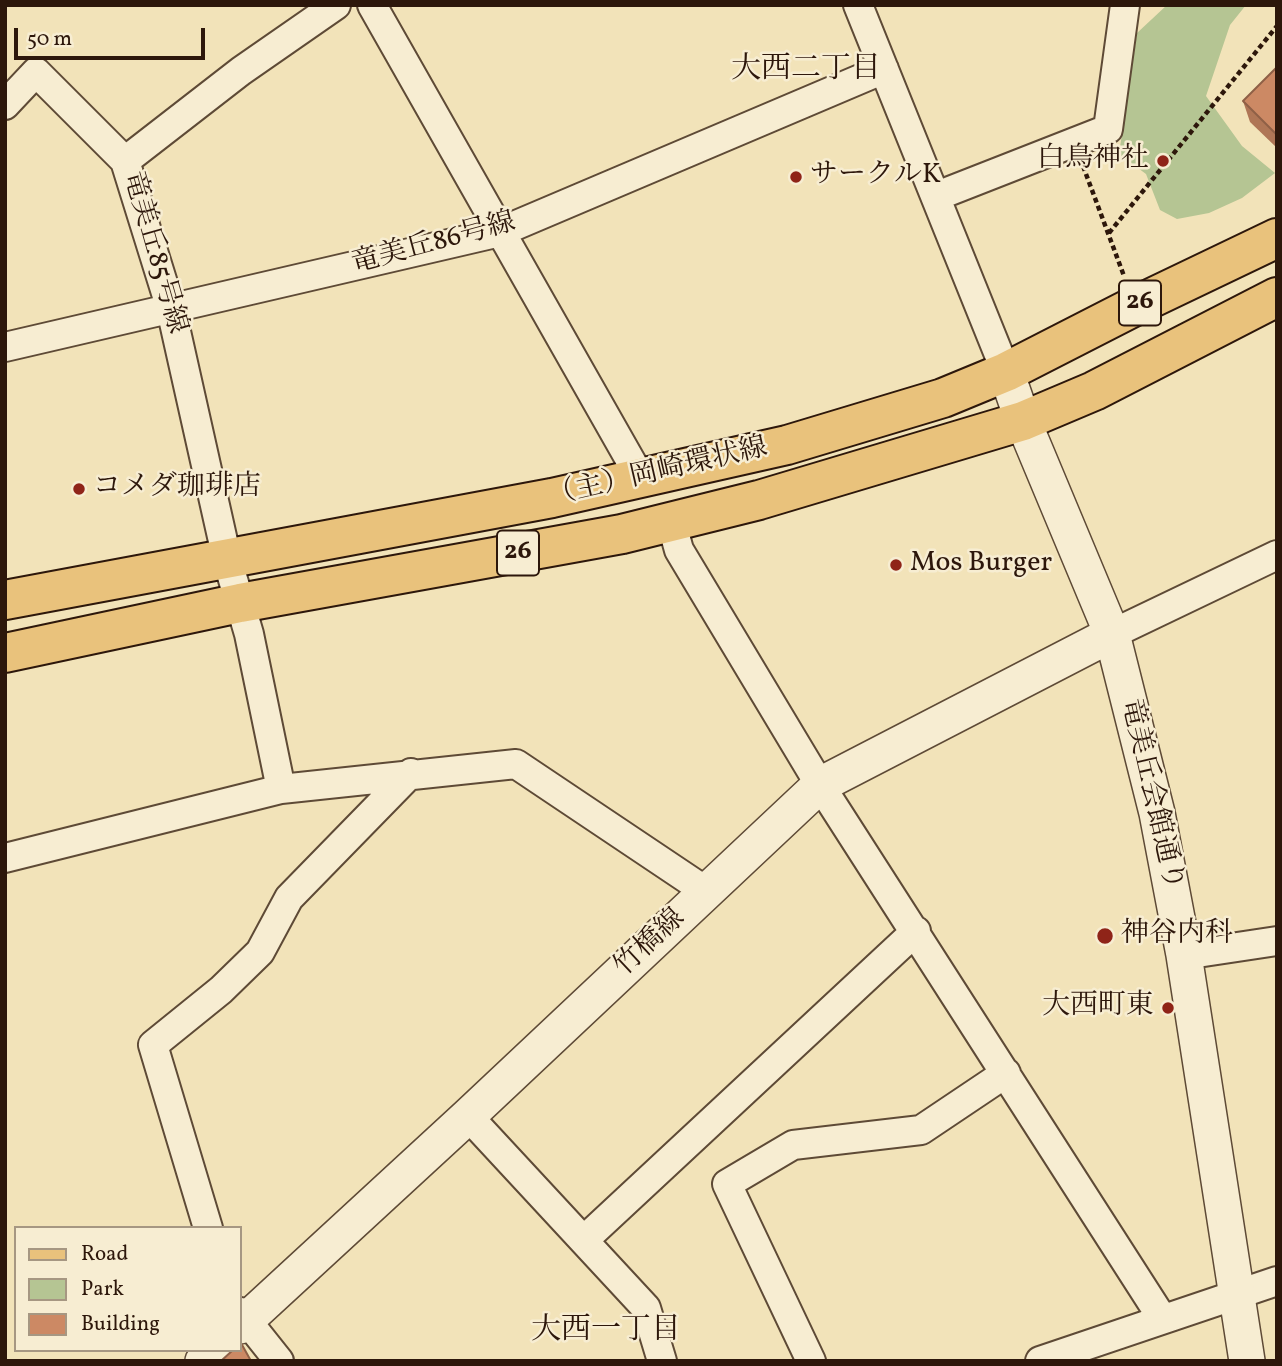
<!DOCTYPE html>
<html>
<head>
<meta charset="utf-8">
<style>
  body { margin:0 }
  #map { position:relative; width:1282px; height:1366px; overflow:hidden; background:#f2e3b9; font-family:Vollkorn,serif }
  canvas { display:block }
  .frame { position:absolute; inset:0; border:7px solid #2d170b; pointer-events:none }
  .legend { position:absolute; left:14px; top:1226px; width:228px; height:126px; box-sizing:border-box; background:#f7edd2; border:2px solid #a69782; margin:0; padding:9px 12px; list-style:none; font-size:21px; color:#2d170b }
  .legend li { display:flex; align-items:center; gap:14px; height:35px }
  .legend b { width:35px; border:2px solid #a69782 }
  .scale { position:absolute; left:14px; top:28px; width:191px; height:32px; box-sizing:border-box; border:4px solid #2d170b; border-top:0; padding-left:9px; font-size:21px; line-height:24px; white-space:nowrap; color:#2d170b; -webkit-text-stroke:5px #f7edd2; paint-order:stroke }
</style>
</head>
<body>
<div id="map">
<canvas width="1282" height="1366"></canvas>
<div class="frame"></div>
<ul class="legend">
<li><b style="height:9px;background:#e9c27c"></b>Road</li>
<li><b style="height:19px;background:#b5c593"></b>Park</li>
<li><b style="height:19px;background:#cc8964"></b>Building</li>
</ul>
<div class="scale">50 m</div>
</div>
<script>
const g = document.querySelector('canvas').getContext('2d');
g.lineJoin = 'round';
function paint(path, color) { g.fillStyle = color; g.fill(path, 'evenodd'); }
const poly = rows => new Path2D(rows.map(r => 'M' + r).join(''));
function stroke(path, color, width, dash) { g.strokeStyle = color; g.lineWidth = width; g.lineCap = dash ? 'butt' : 'round'; g.setLineDash(dash || []); g.stroke(path); }
function write(font, color, halo, rows, align = 'center') {
  g.font = font + ' Vollkorn,"Noto Serif JP",serif'; g.lineWidth = 5; g.setLineDash([]); g.textBaseline = 'middle'; g.strokeStyle = halo; g.fillStyle = color; for (const [text, x, y, turn = 0] of rows) {
    g.save(); g.translate(x, y); g.rotate((+turn || 0) * Math.PI / 180); g.textAlign = isNaN(turn) ? turn : align; if (halo) g.strokeText(text, 0, 0); g.fillText(text, 0, 0); g.restore();
  }
}
const green = poly([
  [1167,5,1246,5,1230,25,1206,96,1242,146,1275,173,1242,198,1209,213,1177,219,1160,210,1146,174,1119,154,1137,33]
]);
const path = poly([
  [1083,166,1124,276],
  [1109,233,1277,26]
]);
const minor = poly([
  [372,5,641,479],
  [858,5,1006,372],
  [5,105,36,72,125,161,171,309,227,559,249,634,281,789],
  [125,161,241,71,336,5],
  [937,196,1108,129,1125,5],
  [5,347,500,232,884,69],
  [671,521,679,550,820,785,1162,1318],
  [1112,634,1277,555],
  [5,858,281,789,516,764,707,892],
  [1184,955,1277,941],
  [468,1116,646,1308,662,1361],
  [208,1228,153,1045,221,990,260,952,289,898,411,773],
  [584,1240,916,931],
  [240,1312,279,1361],
  [811,1361,727,1184,793,1145,921,1130,1006,1073],
  [1040,1361,1277,1281]
]);
const tertiary = poly([
  [1006,372,1023,421,1112,634,1157,813,1184,955,1247,1361],
  [240,1326,468,1116,820,785,1112,634],
  [203,1361,214,1350]
]);
const primary = poly([
  [5,600,552,498,787,445,943,398,1006,372,1135,306,1277,238],
  [5,653,240,603,622,534,759,500,1023,421,1094,391,1277,297]
]);
const wall = poly([
  [1277,69,1277,148,1250,122,1243,101]
]);
const building = poly([
  [1276,68,1277,69,1277,135,1243,101,1276,68],
  [241,1343,251,1361,221,1361,233,1350,240,1350,241,1343]
]);
const markers = [
  [1163,161,7,"#8f2418"],
  [796,177,7,"#8f2418"],
  [79,489,7,"#8f2418"],
  [896,565,7,"#8f2418"],
  [1105,936,9,"#8f2418"],
  [1168,1008,7,"#8f2418"]
];
const shields = [
  [1140,303,42],
  [518,553,42]
];
const shieldNames = [
  ["26",1140,303],
  ["26",518,553]
];
const poiNames = [
  ["白鳥神社",1149,161,"right"],
  ["サークルK",810,177],
  ["コメダ珈琲店",93,489],
  ["Mos Burger",910,565],
  ["神谷内科",1121,936],
  ["大西町東",1154,1008,"right"]
];
const streetNames = [
  ["竜美丘86号線",434,245,-15],
  ["竜美丘85号線",153,253,74],
  ["（主）岡崎環状線",658,474,-13],
  ["竜美丘会館通り",1150,795,77],
  ["竹橋線",651,944,-43]
];
const neighbourhoodNames = [
  ["大西二丁目",806,71],
  ["大西一丁目",606,1332]
];
paint(green, '#b5c593');
stroke(minor, '#5e4a36', 32);
stroke(tertiary, '#5e4a36', 38);
stroke(primary, '#2d170b', 42);
stroke(path, '#2d170b', 4.5, [5, 3.5]);
stroke(minor, '#f7edd2', 28);
stroke(tertiary, '#f7edd2', 35);
stroke(primary, '#e9c27c', 38);
paint(wall, '#af7656');
paint(building, '#cc8964');
stroke(building, '#8f6046', 2);
for (const [x, y, r, color] of markers) { const dot = new Path2D(); dot.arc(x, y, r, 0, 2 * Math.PI); g.fillStyle = color; g.fill(dot); stroke(dot, '#f7edd2', 2.5); }
for (const [x, y, w] of shields) { const box = new Path2D(); box.roundRect(x - w / 2, y - 22.5, w, 45, 5); g.fillStyle = '#f7edd2'; g.fill(box); stroke(box, '#2d170b', 2); }
write('bold 26px', '#2d170b', null, shieldNames);
write('28px', '#2d170b', '#f7edd2', poiNames, 'left');
write('28px', '#2d170b', '#f7edd2', streetNames);
write('30px', '#2d170b', '#f7edd2', neighbourhoodNames);
</script>
</body>
</html>
